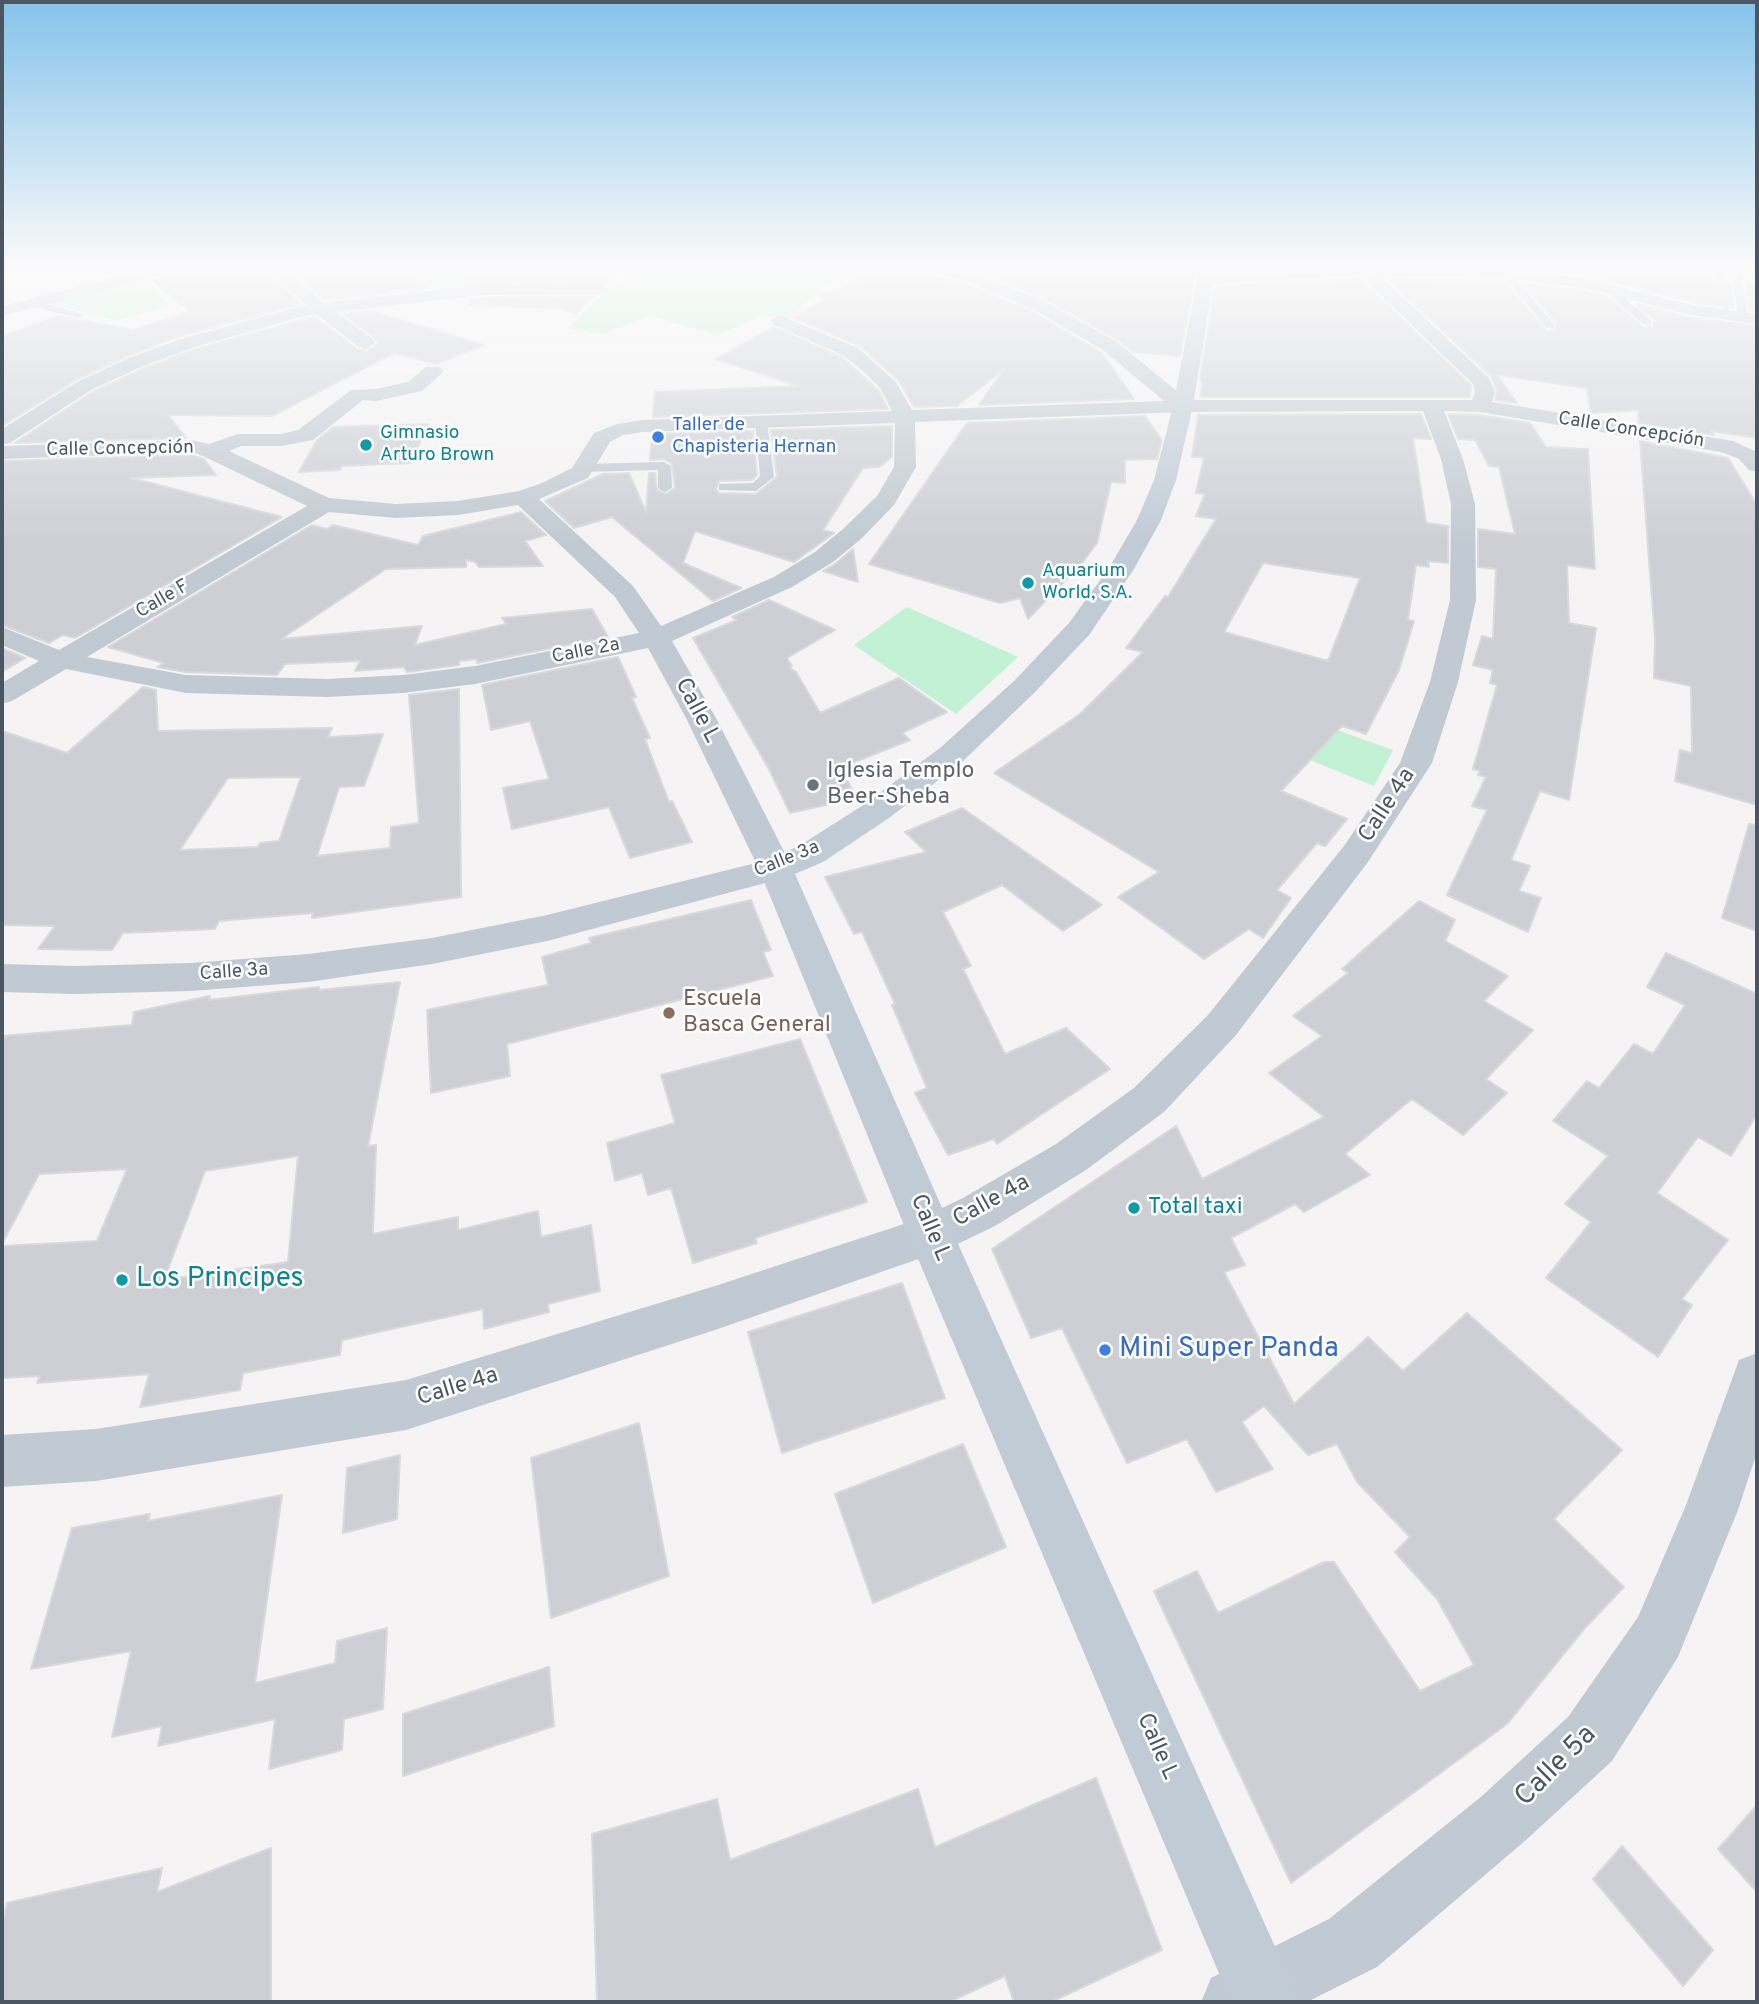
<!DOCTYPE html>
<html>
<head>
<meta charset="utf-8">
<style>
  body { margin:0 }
  #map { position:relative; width:1759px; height:2004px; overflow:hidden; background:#f5f3f3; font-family:Overpass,sans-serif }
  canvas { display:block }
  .frame { position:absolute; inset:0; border:4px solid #4a5661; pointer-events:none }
</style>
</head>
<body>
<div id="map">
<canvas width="1759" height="2004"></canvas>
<div class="frame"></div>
</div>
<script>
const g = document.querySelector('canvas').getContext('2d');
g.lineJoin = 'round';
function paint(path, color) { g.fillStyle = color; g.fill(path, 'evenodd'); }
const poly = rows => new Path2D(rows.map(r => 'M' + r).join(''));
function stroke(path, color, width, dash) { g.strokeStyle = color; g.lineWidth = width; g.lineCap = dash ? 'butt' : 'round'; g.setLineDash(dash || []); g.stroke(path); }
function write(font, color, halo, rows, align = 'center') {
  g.font = font + ' Overpass,sans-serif'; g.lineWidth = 5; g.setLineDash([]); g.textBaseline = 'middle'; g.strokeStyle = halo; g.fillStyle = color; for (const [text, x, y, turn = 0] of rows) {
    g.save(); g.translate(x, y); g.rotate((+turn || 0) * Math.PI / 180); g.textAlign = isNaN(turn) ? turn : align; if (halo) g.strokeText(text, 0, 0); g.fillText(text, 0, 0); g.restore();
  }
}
const green = poly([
  [408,265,475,265,477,287,437,291],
  [647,265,847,265,789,318,764,316,716,335,651,316,602,334,568,328,604,293],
  [146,278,170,306,116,321,50,303],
  [907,607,1018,657,956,714,854,645],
  [1225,690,1393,750,1374,786,1208,719]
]);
const stream = poly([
  [1715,265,1719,265,1729,311,1725,310,1715,265]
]);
const building = poly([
  [204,265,262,265,301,304,180,336,128,356,76,380,2,426,2,336,60,316,133,330,190,311,151,280,203,267,204,265],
  [284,265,403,265,429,288,325,300,284,265],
  [472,265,622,265,605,283,470,284,472,265],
  [829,265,910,265,914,271,965,284,1031,311,1102,353,1134,399,979,405,1004,369,957,406,914,407,898,380,860,346,792,317,828,299,818,296,863,282,828,270,829,265],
  [947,265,1197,265,1180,356,1133,352,1118,340,1045,299,979,273,947,265],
  [1218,265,1314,265,1218,272,1218,265],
  [1530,265,1603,265,1708,275,1710,280,1731,283,1734,308,1692,302,1585,275,1536,269,1530,265],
  [1359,278,1471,385,1470,397,1200,397,1202,384,1200,379,1215,287,1359,278],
  [1386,278,1504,281,1546,331,1556,330,1556,322,1522,283,1584,291,1608,297,1643,327,1653,326,1654,320,1636,304,1692,318,1757,326,1757,438,1711,431,1714,435,1639,423,1638,410,1591,413,1587,388,1497,375,1517,403,1495,400,1497,391,1491,376,1386,278],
  [1746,284,1757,285,1757,311,1749,310,1746,284],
  [592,297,576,314,562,309,469,305,470,299,482,298,592,297],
  [371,311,484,345,436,364,394,353,272,416,168,415,186,438,15,443,92,392,144,368,196,349,309,318,315,317,357,349,367,351,378,344,375,338,343,314,371,311],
  [774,327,843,358,879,391,888,409,653,417,655,392,798,386,716,359,774,327],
  [1421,414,1431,439,1413,438,1426,523,1448,526,1448,563,1428,561,1429,567,1416,565,1408,620,1414,621,1399,670,1366,734,1342,726,1281,791,1347,819,1325,846,1317,843,1277,890,1291,898,1263,938,1249,929,1204,959,1118,897,1159,872,994,773,1080,714,1143,652,1126,648,1165,596,1168,597,1216,519,1196,516,1205,494,1196,493,1204,457,1192,457,1198,415,1421,414],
  [1263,563,1360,578,1328,661,1224,632,1263,563],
  [1448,414,1480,415,1530,423,1546,447,1588,449,1595,569,1567,565,1569,623,1596,628,1569,800,1540,791,1511,860,1530,866,1519,891,1541,898,1528,932,1447,895,1487,810,1472,806,1486,777,1478,775,1480,771,1473,769,1497,685,1490,683,1493,670,1473,665,1482,636,1493,639,1496,569,1478,567,1478,529,1515,534,1499,467,1489,466,1475,440,1458,439,1448,414],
  [1145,416,1162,440,1157,459,1125,460,1125,483,1111,482,1097,543,1082,563,1028,619,1020,598,1000,603,869,564,967,423,1145,416],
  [428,424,411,463,342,466,340,470,299,472,317,440,333,427,428,424],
  [892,426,892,457,879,467,863,468,823,530,834,533,794,562,695,531,683,563,741,588,713,601,612,517,574,528,545,501,603,474,629,473,646,512,649,473,655,473,657,490,666,494,675,488,672,464,664,459,650,460,652,434,753,431,757,475,752,480,719,481,716,490,719,493,756,494,777,477,771,430,892,426],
  [1640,441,1728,458,1757,505,1757,805,1675,781,1680,750,1692,753,1691,686,1654,678,1655,638,1640,441],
  [191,455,204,459,216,475,131,478,282,517,75,638,63,635,49,643,2,625,2,461,191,455],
  [521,512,546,535,525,541,543,566,479,567,475,562,466,560,466,567,386,569,281,639,422,626,415,645,506,624,502,618,592,609,608,637,477,663,477,659,459,661,459,665,407,672,404,667,355,671,360,661,285,664,277,675,186,672,157,667,164,663,108,647,312,525,327,529,333,525,418,545,423,536,521,512],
  [853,549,858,582,823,571,835,564,853,549],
  [769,600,835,630,787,658,792,666,790,668,796,672,820,713,899,678,947,712,902,733,910,740,840,768,857,798,790,813,769,769,693,638,737,620,732,617,769,600],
  [2,648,25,658,2,672,2,648],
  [618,657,636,697,632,698,650,738,645,739,669,802,672,801,692,842,630,858,609,807,512,829,503,788,549,779,530,721,491,730,482,685,618,657],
  [143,687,156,690,158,731,332,728,328,737,383,734,364,786,339,787,317,856,390,848,391,827,419,823,409,695,459,689,461,897,312,918,313,913,219,921,215,929,123,933,112,950,38,949,55,926,2,925,2,731,67,753,143,687],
  [301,777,279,841,260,843,258,847,180,850,228,778,301,777],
  [962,808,1102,905,1063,931,1002,885,943,912,971,966,963,969,1005,1054,1066,1028,1110,1069,997,1144,994,1139,948,1155,915,1093,927,1088,892,1005,895,1004,862,932,854,934,825,877,926,852,905,832,962,808],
  [1749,824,1757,825,1757,931,1722,918,1749,824],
  [751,900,771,950,763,952,773,976,507,1044,510,1076,431,1093,427,1010,548,985,542,957,591,943,589,938,751,900],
  [1419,901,1455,920,1445,941,1508,976,1484,1001,1533,1030,1486,1079,1507,1093,1463,1135,1412,1099,1345,1154,1370,1175,1304,1212,1295,1204,1231,1238,1245,1265,1224,1272,1294,1404,1368,1337,1403,1371,1467,1313,1622,1450,1554,1519,1624,1587,1584,1629,1507,1724,1291,1883,1154,1591,1197,1571,1218,1613,1324,1562,1334,1562,1420,1691,1474,1665,1437,1599,1395,1552,1410,1537,1357,1482,1337,1444,1308,1455,1264,1406,1242,1422,1273,1469,1216,1492,1187,1439,1127,1463,1062,1328,1031,1338,992,1249,1176,1126,1202,1179,1324,1117,1269,1073,1322,1036,1293,1016,1348,973,1342,969,1419,901],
  [1666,953,1757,994,1757,1114,1731,1156,1698,1137,1657,1193,1728,1240,1682,1299,1692,1305,1658,1357,1546,1278,1591,1222,1565,1204,1608,1156,1553,1121,1587,1081,1599,1088,1634,1044,1653,1054,1685,1005,1647,987,1666,953],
  [400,982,368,1146,376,1145,373,1234,458,1217,458,1230,538,1211,541,1237,591,1225,600,1291,548,1304,549,1312,484,1329,483,1309,342,1340,340,1355,243,1373,240,1390,140,1407,149,1374,37,1383,40,1376,2,1378,2,1246,97,1241,127,1169,39,1174,2,1244,2,1036,132,1025,134,1012,210,996,209,1000,319,987,319,990,400,982],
  [298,1156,288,1262,164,1280,205,1171,298,1156],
  [800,1039,867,1202,755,1238,757,1243,693,1263,671,1188,648,1195,642,1173,615,1181,607,1143,675,1123,661,1075,800,1039],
  [902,1283,945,1398,782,1453,748,1332,902,1283],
  [639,1423,669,1576,551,1618,531,1458,639,1423],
  [963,1444,1006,1547,873,1603,835,1494,963,1444],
  [400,1455,397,1519,343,1533,347,1468,400,1455],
  [282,1495,255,1683,335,1663,337,1641,387,1628,383,1709,344,1719,342,1750,269,1769,275,1719,158,1746,162,1726,112,1737,131,1651,31,1669,72,1528,150,1514,148,1521,282,1495],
  [549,1667,554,1726,403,1776,403,1714,549,1667],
  [1096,1778,1162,1950,1051,2002,1014,2002,1005,1976,949,2002,597,2002,592,1834,717,1799,730,1860,918,1789,935,1847,1096,1778],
  [1757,1805,1757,1892,1718,1849,1757,1805],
  [1622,1846,1713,1950,1683,1986,1593,1879,1622,1846],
  [271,1848,271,2002,2,2002,2,1924,7,1903,162,1868,157,1892,271,1848]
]);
const lane = poly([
  [1659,265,1683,265,1684,266,1679,269,1663,268,1659,265],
  [1731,265,1740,265,1747,309,1745,317,1740,320,1735,317,1737,309,1731,265],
  [1503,271,1509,271,1554,324,1554,328,1546,328,1503,275,1503,271],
  [1611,289,1619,289,1620,294,1651,320,1651,324,1643,324,1611,297,1611,289],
  [30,300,82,313,83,315,78,318,26,305,26,301,30,300],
  [761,417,767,421,774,477,756,491,719,490,719,484,753,483,760,476,755,421,761,417],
  [664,462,671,466,672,488,665,492,658,488,658,470,583,472,576,468,583,464,664,462]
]);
const street = poly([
  [164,265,189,265,187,268,2,316,2,306,164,265],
  [264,265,281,265,324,303,482,285,601,284,609,289,601,294,482,295,336,312,373,339,375,343,366,349,359,347,316,314,308,315,195,347,143,366,91,390,10,443,2,444,2,429,77,382,129,358,181,339,306,305,264,265],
  [913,265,938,265,978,275,1044,301,1117,342,1188,400,1472,400,1475,392,1473,384,1360,275,1199,285,1197,281,1205,276,1249,270,1364,265,1506,268,1584,278,1692,305,1757,314,1757,324,1692,315,1584,288,1506,278,1379,275,1489,378,1495,392,1492,402,1733,441,1757,452,1757,472,1749,470,1739,459,1721,452,1480,412,1444,411,1463,459,1475,504,1476,600,1458,682,1432,763,1368,862,1236,1035,1164,1112,1086,1170,995,1226,947,1249,715,1330,406,1430,96,1481,2,1487,2,1435,96,1429,406,1380,715,1286,919,1219,963,1198,1056,1144,1134,1088,1208,1015,1344,846,1400,763,1430,682,1450,600,1451,504,1441,459,1423,411,1183,412,915,422,916,467,894,505,861,539,833,562,792,587,672,641,716,718,793,869,788,877,547,941,432,964,308,982,191,991,75,994,2,992,2,964,75,966,191,963,308,954,432,938,547,915,756,863,686,718,648,648,475,684,403,693,327,697,186,693,66,669,12,701,2,704,2,683,39,661,2,645,2,627,59,650,307,506,203,456,191,452,2,459,2,446,191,440,209,444,238,434,281,434,298,430,351,390,376,389,408,382,426,367,440,367,443,371,440,375,422,391,376,401,363,400,313,440,281,446,241,446,229,451,329,498,396,504,458,501,519,491,542,483,572,468,594,433,617,424,643,420,892,411,881,389,863,371,844,356,773,324,770,320,779,315,858,348,896,382,912,410,1164,401,1103,350,1032,309,966,281,915,268,913,265],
  [895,423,894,467,877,496,843,529,815,552,774,577,661,626,633,586,539,499,588,478,610,442,623,435,643,432,895,423],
  [518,505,615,597,639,633,475,666,403,675,327,679,186,675,87,657,329,512,396,518,458,515,518,505],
  [1757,1353,1757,1452,1738,1510,1678,1657,1612,1761,1526,1840,1377,1967,1307,2002,1201,2002,1211,1978,1329,1919,1482,1796,1568,1717,1638,1617,1686,1505,1739,1360,1757,1353]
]);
const secondary = poly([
  [1200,265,1216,265,1193,406,1176,480,1161,520,1134,569,1089,635,1034,693,962,762,889,818,823,862,795,874,954,1235,1300,2002,1231,2002,908,1235,759,869,764,861,799,846,865,804,940,748,1014,681,1069,623,1109,568,1137,520,1154,480,1173,406,1200,265]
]);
const markers = [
  [658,437,7,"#3f7fe0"],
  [366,445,7,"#0f9aa8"],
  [1028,583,7,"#0f9aa8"],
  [813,785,7,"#6b7280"],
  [669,1013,7,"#8d6e63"],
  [1134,1208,7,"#0f9aa8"],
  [122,1280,7,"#0f9aa8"],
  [1105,1350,7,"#3f7fe0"]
];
const farShopnames = [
  ["Taller de",672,426],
  ["Chapisteria Hernan",672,448]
];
const farStreetnames = [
  ["Calle Concepción",1631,431,9],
  ["Calle Concepción",120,450,-1],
  ["Calle F",163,600,-30],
  ["Calle 2a",586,652,-11],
  ["Calle 3a",787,860,-22],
  ["Calle 3a",234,973,-4]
];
const farCulturenames = [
  ["Gimnasio",380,434],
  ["Arturo Brown",380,456],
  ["Aquarium",1042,572],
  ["World, S.A.",1042,594]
];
const streetNames = [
  ["Calle L",696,711,62],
  ["Calle 4a",1388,806,-57],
  ["Calle 4a",992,1202,-29],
  ["Calle L",929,1228,67],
  ["Calle 4a",458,1388,-17],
  ["Calle L",1156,1747,66]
];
const worshipNames = [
  ["Iglesia Templo",827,772],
  ["Beer-Sheba",827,798]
];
const educationNames = [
  ["Escuela",683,1000],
  ["Basca General",683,1026]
];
const cultureNames = [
  ["Total taxi",1148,1208]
];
const nearCulturenames = [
  ["Los Principes",136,1280]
];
const nearShopnames = [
  ["Mini Super Panda",1119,1350]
];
const nearStreetnames = [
  ["Calle 5a",1557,1767,-45]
];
paint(green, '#c3f1d5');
paint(stream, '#90daee');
paint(building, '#cdcfd5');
stroke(building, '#d7d9de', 2);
paint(lane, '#c1cad2');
paint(street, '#c1cad2');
paint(secondary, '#c1cbd6');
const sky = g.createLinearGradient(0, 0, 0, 545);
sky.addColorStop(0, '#85c3ea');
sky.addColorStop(0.49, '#fafafa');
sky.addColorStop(1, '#fafafa00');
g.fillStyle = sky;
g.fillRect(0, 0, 1759, 545);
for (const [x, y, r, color] of markers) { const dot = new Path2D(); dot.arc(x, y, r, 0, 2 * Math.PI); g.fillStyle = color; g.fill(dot); stroke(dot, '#fff', 2.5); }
write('19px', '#366cbe', '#fff', farShopnames, 'left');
write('19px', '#4a5661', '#fff', farStreetnames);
write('19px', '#0d838f', '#fff', farCulturenames, 'left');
write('23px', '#4a5661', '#fff', streetNames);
write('23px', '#5b616d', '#fff', worshipNames, 'left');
write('23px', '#785e54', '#fff', educationNames, 'left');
write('23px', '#0d838f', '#fff', cultureNames, 'left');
write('28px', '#0d838f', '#fff', nearCulturenames, 'left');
write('28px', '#366cbe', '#fff', nearShopnames, 'left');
write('28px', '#4a5661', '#fff', nearStreetnames);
</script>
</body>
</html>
